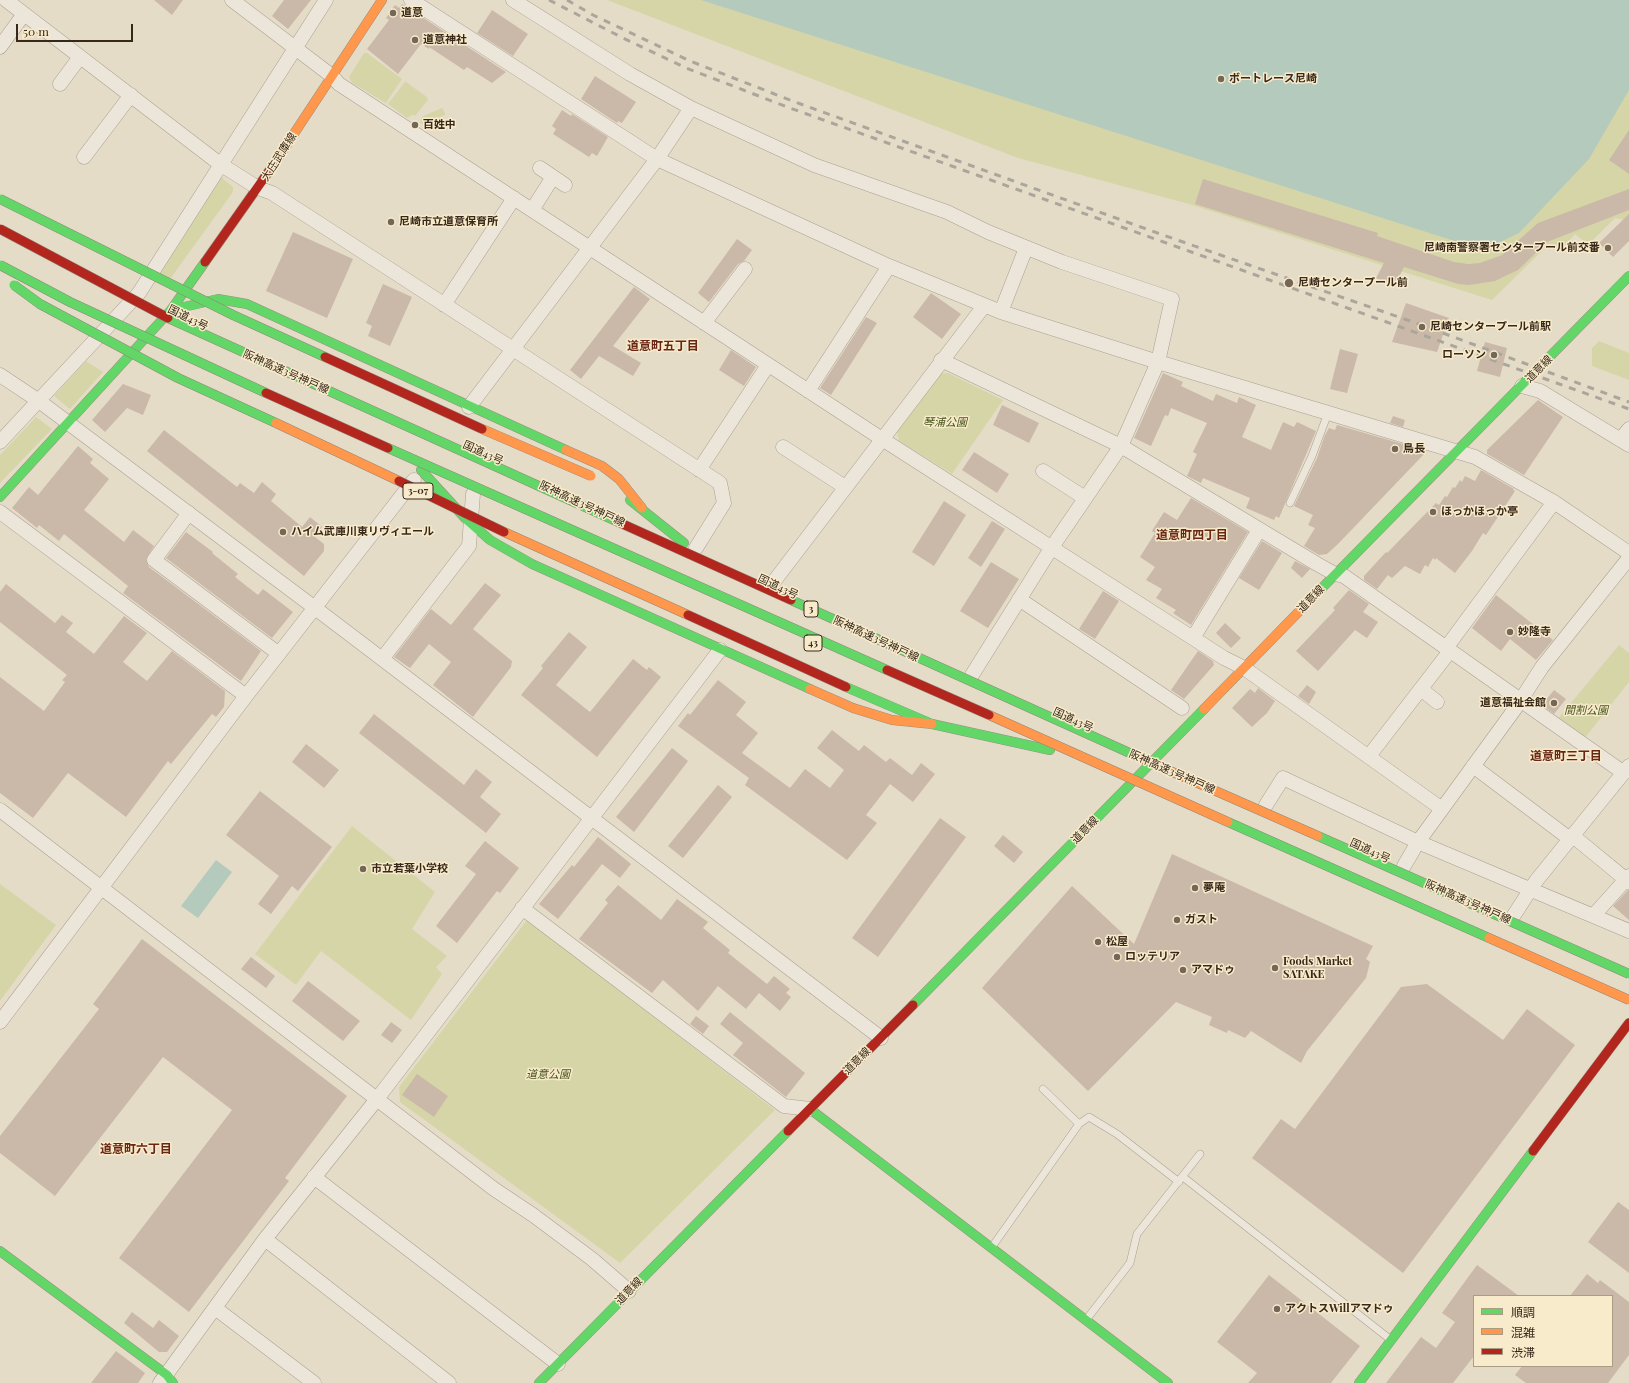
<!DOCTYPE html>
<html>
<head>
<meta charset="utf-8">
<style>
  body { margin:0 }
  #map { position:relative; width:1629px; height:1383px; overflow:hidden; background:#e5dcc8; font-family:"Playfair Display","Noto Sans JP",serif }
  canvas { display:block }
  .legend { position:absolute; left:1473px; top:1295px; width:140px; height:72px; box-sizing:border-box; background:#f8ebcb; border:1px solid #ab9d84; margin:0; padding:5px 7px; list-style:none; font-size:12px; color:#38281a }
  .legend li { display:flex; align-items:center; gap:8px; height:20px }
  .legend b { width:20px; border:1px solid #ab9d84 }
  .scale { position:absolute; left:16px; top:24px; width:117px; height:18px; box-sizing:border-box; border:2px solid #38281a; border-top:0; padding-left:5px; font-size:12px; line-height:14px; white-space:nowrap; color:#38281a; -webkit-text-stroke:3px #f8ebcb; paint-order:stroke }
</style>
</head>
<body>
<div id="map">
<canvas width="1629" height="1383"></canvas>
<ul class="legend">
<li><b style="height:5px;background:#63d668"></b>順調</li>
<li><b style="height:5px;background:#ff974d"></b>混雑</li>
<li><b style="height:5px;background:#b3261e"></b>渋滞</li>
</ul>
<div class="scale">50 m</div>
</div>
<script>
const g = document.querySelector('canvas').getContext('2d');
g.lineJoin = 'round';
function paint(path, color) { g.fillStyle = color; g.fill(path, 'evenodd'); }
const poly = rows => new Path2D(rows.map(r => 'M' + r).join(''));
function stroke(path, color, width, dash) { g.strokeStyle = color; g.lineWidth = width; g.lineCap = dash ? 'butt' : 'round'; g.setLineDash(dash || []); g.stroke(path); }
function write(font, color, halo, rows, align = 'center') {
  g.font = font + ' "Playfair Display","Noto Sans JP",serif'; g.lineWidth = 3; g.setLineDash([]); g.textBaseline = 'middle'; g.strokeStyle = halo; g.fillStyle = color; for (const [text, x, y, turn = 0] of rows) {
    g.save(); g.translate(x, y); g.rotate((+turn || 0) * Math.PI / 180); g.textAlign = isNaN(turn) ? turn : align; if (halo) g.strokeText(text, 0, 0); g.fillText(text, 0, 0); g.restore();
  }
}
const green = poly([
  [607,0,1629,0,1629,221,1615,218,1588,245,1575,234,1563,248,1549,244,1492,300,1189,204,1018,158],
  [364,53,367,53,402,79,386,103,352,83,349,77],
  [406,82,427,97,428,100,415,116,412,115,407,118,388,104,404,83],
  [442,108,445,113,445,115,421,124,420,122,423,116],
  [221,177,233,187,233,192,170,279,158,273],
  [1599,341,1629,353,1629,380,1592,366,1592,348],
  [86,361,103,372,70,409,54,396],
  [948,373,1003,400,952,474,899,441,897,431,939,374],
  [36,417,52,429,0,483,0,455],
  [1619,645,1629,653,1629,682,1584,739,1556,721],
  [352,826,435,892,412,929,447,956,436,967,442,974,411,1020,321,951,296,985,255,954],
  [0,884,56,925,0,1001],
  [527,920,775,1110,620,1263,400,1102,399,1087]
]);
const water = poly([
  [701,0,1629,0,1629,90,1589,159,1519,233,1494,245,1467,245],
  [216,860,232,872,198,918,181,906]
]);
const building = poly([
  [154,0,183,0,172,15],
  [284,0,311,0,288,29,272,16],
  [402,4,503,70,506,72,492,83,467,67,464,70,429,47,429,49,421,44,398,74,367,49,389,20,386,18,395,5,399,8],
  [492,10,528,34,513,56,477,33],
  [595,76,636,102,622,123,618,121,617,123,581,99],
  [562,110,571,116,572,114,608,137,597,156,592,153,589,157,553,134,556,129,552,126],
  [1629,130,1629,174,1609,160],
  [1203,179,1378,233,1377,236,1454,262,1468,264,1480,263,1502,255,1538,223,1629,189,1629,210,1547,242,1518,270,1495,281,1469,285,1458,284,1404,267,1394,287,1376,278,1384,263,1195,204],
  [1629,214,1629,241,1613,257,1599,243],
  [293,232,353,259,327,318,266,291],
  [737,239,752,250,744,261,738,264,709,302,698,293],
  [383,284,412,297,390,346,368,336,372,326,366,323],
  [634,287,650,299,613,346,641,363,633,376,599,356,581,379,570,370],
  [931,293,961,314,942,339,913,317],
  [1406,303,1449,318,1437,352,1392,342],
  [866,317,877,323,831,395,820,388],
  [1485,342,1507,348,1500,377,1477,371],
  [1340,349,1358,354,1347,393,1330,389],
  [731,350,756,367,744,386,719,370],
  [1163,373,1183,382,1181,386,1213,401,1216,394,1237,403,1239,397,1256,405,1242,437,1271,450,1283,422,1294,427,1297,422,1316,431,1279,518,1276,516,1274,520,1246,508,1250,498,1203,478,1201,483,1187,476,1197,454,1193,452,1207,423,1171,408,1168,416,1165,415,1151,446,1134,438],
  [123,384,151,395,143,415,127,408,105,432,92,420],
  [1538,400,1563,417,1524,475,1487,454,1487,450],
  [1002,405,1039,423,1029,443,993,425],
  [1393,416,1405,420,1403,427,1390,423],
  [1337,425,1427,451,1338,544,1327,554,1319,555,1304,546,1315,528,1308,525,1313,515,1294,506,1317,458,1325,435,1329,428,1335,430],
  [164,430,237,487,240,483,254,493,262,482,276,494,271,501,302,527,310,517,322,527,315,537,324,544,324,551,304,576,147,451],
  [78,446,93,459,90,463,109,479,84,510,124,542,133,530,154,546,146,559,149,567,261,651,241,681,123,593,128,586,64,534,59,541,39,525,37,528,12,508,29,487,38,495],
  [974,452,1009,474,997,493,962,470],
  [1481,470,1514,489,1513,490,1515,491,1486,535,1483,533,1472,551,1455,573,1436,558,1435,560,1433,558,1428,567,1425,565,1420,574,1405,566,1392,578,1388,575,1377,589,1364,580,1364,576,1386,552,1387,553,1436,503,1439,505,1445,496,1447,497,1453,487,1455,488,1460,480,1462,482,1465,476,1475,481],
  [1191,498,1248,532,1191,625,1173,613,1176,610,1156,598,1162,589,1146,580,1155,567,1140,557,1155,533,1152,531,1164,512,1177,520],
  [944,501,966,515,934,566,912,552],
  [992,521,1005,529,981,567,968,558],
  [186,532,213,552,212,553,238,574,235,577,258,595,263,589,293,612,272,638,166,558],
  [1262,541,1282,553,1259,590,1239,578],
  [1295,561,1310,569,1302,578,1291,568],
  [991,562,1019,579,988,628,960,611],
  [485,583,501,595,473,629,512,661,511,667,473,717,433,685,451,662,429,644,410,668,394,657,431,609,451,625],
  [6,584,55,623,62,615,73,623,66,632,94,654,124,616,147,633,123,662,147,681,172,651,225,691,224,707,216,717,212,714,171,764,168,761,126,817,68,773,33,818,0,793,0,677,44,711,65,682,62,680,67,675,0,622,0,592],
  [1349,590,1369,604,1363,612,1378,622,1367,638,1355,630,1318,671,1296,651,1335,610,1333,608],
  [1103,591,1119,601,1095,639,1079,629],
  [1496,595,1553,640,1536,660,1510,639,1501,651,1472,628],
  [1225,623,1241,638,1231,648,1216,633],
  [569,632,587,647,556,685,590,712,633,659,647,670,649,667,661,677,597,757,521,695,543,668,541,666],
  [1198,651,1213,661,1214,665,1184,699,1171,690],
  [718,680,746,702,736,715,758,733,742,753,790,788,805,769,830,788,844,770,817,748,832,730,859,751,864,745,886,762,890,758,912,775,921,763,935,774,913,802,890,784,866,815,877,823,847,860,745,785,749,778,678,726,688,713,690,715],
  [1307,685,1316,692,1309,704,1298,696],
  [1258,688,1275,701,1267,713,1252,727,1232,708,1250,689,1255,693],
  [1554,690,1566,699,1554,714,1542,705],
  [374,714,464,785,476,769,492,782,480,797,501,814,486,833,359,733],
  [306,744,339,770,324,788,292,762],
  [672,748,688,761,634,832,616,817],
  [718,785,732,797,683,858,668,846],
  [260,791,332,847,298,891,292,886,271,914,258,904,279,876,226,835],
  [940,818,966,837,878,957,852,938],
  [1003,835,1023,852,1014,863,994,846],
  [598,837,631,864,620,878,602,864,558,919,539,904,572,865,574,867],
  [485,841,519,868,500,893,497,891,457,943,436,926,476,874,465,866],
  [1172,854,1373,946,1366,959,1370,962,1366,978,1307,1051,1301,1063,1251,1031,1245,1038,1228,1030,1227,1033,1209,1025,1212,1017,1176,1002,1088,1091,982,988,1072,886,1134,944],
  [618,885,661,920,677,899,708,922,703,928,730,950,728,953,767,984,774,976,790,989,786,993,791,997,780,1011,759,993,746,1009,718,986,698,1011,663,980,652,993,579,939,608,903,605,900],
  [1628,890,1629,890,1629,920,1613,906],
  [142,939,347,1096,285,1178,289,1181,189,1312,119,1258,232,1110,163,1057,55,1196,0,1153,0,1136,99,1009,93,1004],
  [251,957,275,976,266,988,241,969],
  [308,981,360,1021,343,1041,292,1001],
  [1427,984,1503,1040,1527,1009,1575,1045,1403,1273,1252,1158,1281,1119,1295,1129,1401,987],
  [730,1012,805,1073,786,1097,733,1055,743,1043,720,1024],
  [696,1016,709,1026,703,1034,690,1024],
  [391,1022,402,1030,392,1043,381,1035],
  [417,1074,448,1096,434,1117,402,1095],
  [1618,1202,1629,1210,1629,1273,1588,1242],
  [1477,1265,1519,1296,1474,1296,1474,1356,1453,1383,1386,1383,1421,1337,1436,1348,1455,1322,1442,1313],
  [1587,1274,1598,1283,1600,1280,1629,1302,1629,1355,1608,1383,1526,1383,1515,1375,1522,1366,1612,1366,1612,1296,1570,1296],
  [1269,1275,1360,1346,1331,1383,1248,1383,1257,1373,1217,1342],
  [132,1312,153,1328,159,1320,179,1336,167,1352,159,1352,124,1323],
  [116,1351,145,1373,138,1383,91,1383]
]);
const lane = poly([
  [1290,503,1312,456,1328,413],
  [1043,1089,1079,1124],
  [1183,1177,1391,1340],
  [992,1247,1079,1124,1089,1117,1117,1134,1179,1182],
  [1086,1320,1130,1263,1137,1234,1200,1154]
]);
const street = poly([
  [6,0,220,164,258,188,272,193,720,483,724,503,696,548],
  [232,0,332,76,339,84,882,439,1224,658,1244,668,1442,809],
  [411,0,657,159,889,266,1001,312,1158,362,1475,457,1554,502,1629,553],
  [513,0,630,74,691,108,814,165,947,212,988,232,1062,262,1172,299,1158,362,1121,446,1052,547,972,675],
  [0,47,24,14],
  [60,84,80,57],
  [84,157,131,95],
  [540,168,565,185],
  [532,210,553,177],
  [444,305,514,198],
  [1001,312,1026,248],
  [704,323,745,269],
  [941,360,1121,446,1317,564,1335,574,1344,576,1624,773],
  [0,375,39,401,315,608,881,1038],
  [1522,386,1540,391,1629,445],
  [808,391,889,266],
  [469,407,657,159,691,108],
  [1621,439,1629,429],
  [0,442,139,293,326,0],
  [783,447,845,487],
  [699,470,768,365],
  [1043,471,1085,498],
  [0,512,246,696],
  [189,513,154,560,279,654],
  [772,584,984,306],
  [1019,599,1182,708],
  [1193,638,1259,530],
  [1446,648,1554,502],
  [382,659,469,546,473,494],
  [1421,689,1437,702],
  [1369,756,1450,651],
  [1473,766,1570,839],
  [1266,805,1283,778,1418,842,1629,931],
  [0,810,494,1189,533,1215,592,1259,629,1291],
  [1573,836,1629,882],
  [1404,866,1418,842,1517,706,1542,667,1629,558],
  [522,908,784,1106,810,1109],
  [1514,915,1536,881,1629,766],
  [1594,915,1629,876],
  [0,1022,246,696,414,480],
  [314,1177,558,1364],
  [265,1239,449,1383],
  [215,1308,314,1383],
  [160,1383,265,1239,377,1099,720,650]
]);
const fast = poly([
  [171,310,218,299,247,304,566,450],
  [421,470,465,518,490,540,532,564,810,689],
  [0,497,171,310,205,262],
  [630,500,684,543],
  [1317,593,1629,276],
  [846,687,932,724,1050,750],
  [913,1005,1204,709],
  [810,1109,1168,1383],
  [0,1251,167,1375,173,1383],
  [539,1383,788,1131],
  [1359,1383,1533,1151]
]);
const slow = poly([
  [274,164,382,0],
  [566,450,602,466,619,479,642,508],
  [810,689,853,708,892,720,932,724],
  [1204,709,1317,593]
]);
const jam = poly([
  [205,262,274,164],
  [788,1131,913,1005],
  [1533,1151,1629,1023]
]);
const rail = poly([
  [549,0,623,38,686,68,790,108,1629,409],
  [567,0,593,15,690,61,795,102,1163,235,1413,322,1629,402]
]);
const fastBridge = poly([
  [0,199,233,315,325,357],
  [0,265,70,302,266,393],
  [14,285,40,304,178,378,276,423],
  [168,318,616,521],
  [388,448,887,670],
  [791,600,1143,759],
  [1228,822,1489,938],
  [1318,836,1629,974]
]);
const slowBridge = poly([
  [276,423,399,481],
  [482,429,591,476],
  [504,532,688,615],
  [989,715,1228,822],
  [1143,759,1318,836],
  [1489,938,1629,1000]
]);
const jamBridge = poly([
  [0,229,168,318],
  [325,357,482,429],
  [266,393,388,448],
  [399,481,504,532],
  [616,521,791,600],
  [688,615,846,687],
  [887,670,989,715]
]);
const markers = [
  [393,13,4,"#756757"],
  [415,40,4,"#756757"],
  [1221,79,4,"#756757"],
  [415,125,4,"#756757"],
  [391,222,4,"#756757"],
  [1608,248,4,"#756757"],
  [1289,283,5,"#756757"],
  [1422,327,4,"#756757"],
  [1494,355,4,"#756757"],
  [1395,449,4,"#756757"],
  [1433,512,4,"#756757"],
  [283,532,4,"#756757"],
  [1510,632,4,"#756757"],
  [1554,703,4,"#756757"],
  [363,869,4,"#756757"],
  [1195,888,4,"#756757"],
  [1177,920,4,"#756757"],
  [1098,942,4,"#756757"],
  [1117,957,4,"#756757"],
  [1275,968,4,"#756757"],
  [1183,970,4,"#756757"],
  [1277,1309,4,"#756757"]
];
const shields = [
  [418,491,30],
  [811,609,14],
  [813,643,18]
];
const shieldNames = [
  ["3-07",418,491],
  ["3",811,609],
  ["43",813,643]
];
const poiNames = [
  ["道意",401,13],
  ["道意神社",423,40],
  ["ボートレース尼崎",1229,79],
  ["百姓中",423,125],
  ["尼崎市立道意保育所",399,222],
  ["尼崎南警察署センタープール前交番",1600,248,"right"],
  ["尼崎センタープール前",1298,283],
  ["尼崎センタープール前駅",1430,327],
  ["ローソン",1486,355,"right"],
  ["鳥長",1403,449],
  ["ほっかほっか亭",1441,512],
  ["ハイム武庫川東リヴィエール",291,532],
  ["妙隆寺",1518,632],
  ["道意福祉会館",1546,703,"right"],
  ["市立若葉小学校",371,869],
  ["夢庵",1203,888],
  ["ガスト",1185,920],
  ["松屋",1106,942],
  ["ロッテリア",1125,957],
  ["Foods Market",1283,962],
  ["SATAKE",1283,975],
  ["アマドゥ",1191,970],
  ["アクトスWillアマドゥ",1285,1309]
];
const streetNames = [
  ["大庄武庫線",279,157,-57],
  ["国道43号",188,318,26],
  ["道意線",1539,369,-45],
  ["阪神高速3号神戸線",286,372,24],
  ["国道43号",483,453,24],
  ["阪神高速3号神戸線",582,504,25],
  ["国道43号",778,587,25],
  ["道意線",1311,599,-46],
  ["阪神高速3号神戸線",876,639,25],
  ["国道43号",1073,720,24],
  ["阪神高速3号神戸線",1172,772,24],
  ["道意線",1085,830,-46],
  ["国道43号",1370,851,24],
  ["阪神高速3号神戸線",1468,902,24],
  ["道意線",857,1061,-45],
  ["道意線",629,1291,-46]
];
const parkNames = [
  ["琴浦公園",945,423],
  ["間割公園",1586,711],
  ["道意公園",548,1075]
];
const neighbourhoodNames = [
  ["道意町五丁目",663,346],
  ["道意町四丁目",1192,535],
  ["道意町三丁目",1566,756],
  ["道意町六丁目",136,1149]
];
paint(green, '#d6d5a8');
paint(water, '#b4cabc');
paint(building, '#cab9a8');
stroke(lane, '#a9a092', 8);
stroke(street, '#a9a092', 15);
stroke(fast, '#999082', 10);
stroke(slow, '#999082', 10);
stroke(jam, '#999082', 10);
stroke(lane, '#ece6da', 7);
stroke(street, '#ece6da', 14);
stroke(fast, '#63d668', 9);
stroke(slow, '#ff974d', 9);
stroke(jam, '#b3261e', 9);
stroke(rail, '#aba69b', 3, [7, 7]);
stroke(fastBridge, '#8f8678', 10, []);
stroke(slowBridge, '#8f8678', 10, []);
stroke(jamBridge, '#8f8678', 10, []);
stroke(fastBridge, '#63d668', 9);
stroke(slowBridge, '#ff974d', 9);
stroke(jamBridge, '#b3261e', 9);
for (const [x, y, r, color] of markers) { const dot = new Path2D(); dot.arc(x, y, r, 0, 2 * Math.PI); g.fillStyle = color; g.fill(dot); stroke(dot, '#f8ebcb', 1.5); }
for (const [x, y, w] of shields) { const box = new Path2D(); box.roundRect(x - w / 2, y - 8, w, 16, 3); g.fillStyle = '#f8ebcb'; g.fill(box); stroke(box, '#38281a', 1); }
write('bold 10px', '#38281a', null, shieldNames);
write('bold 11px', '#38281a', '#f8ebcb', poiNames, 'left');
write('11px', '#38281a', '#f8ebcb', streetNames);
write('italic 11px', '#49561e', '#f8ebcb', parkNames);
write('bold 12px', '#682615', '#f8ebcb', neighbourhoodNames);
</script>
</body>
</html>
